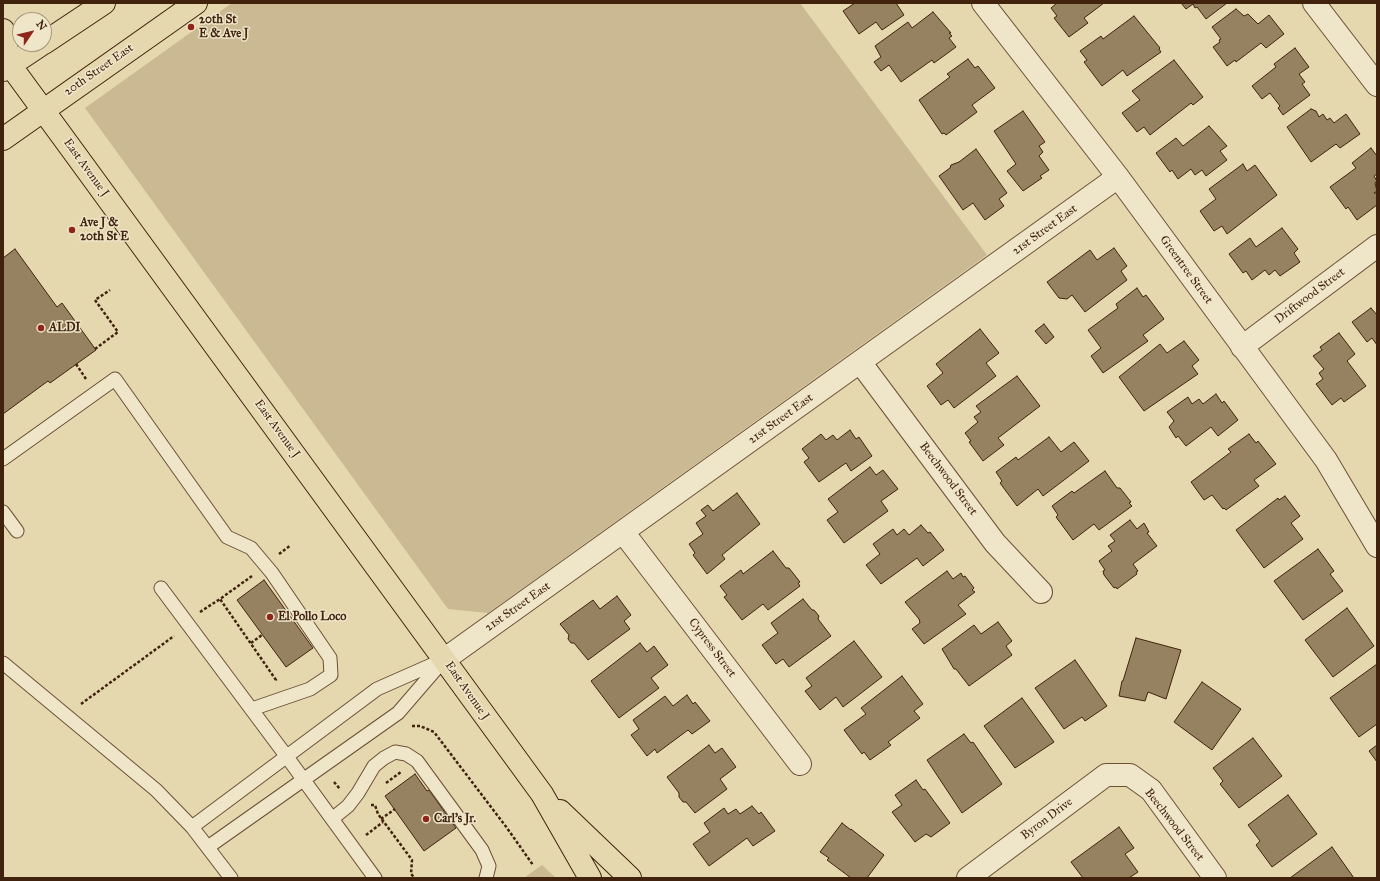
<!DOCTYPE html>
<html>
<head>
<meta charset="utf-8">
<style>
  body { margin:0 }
  #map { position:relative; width:1380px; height:881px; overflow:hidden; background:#e6d8ae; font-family:"IM FELL Great Primer",serif }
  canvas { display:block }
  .frame { position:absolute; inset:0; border:4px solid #40220d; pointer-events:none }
  .north { position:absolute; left:12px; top:12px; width:40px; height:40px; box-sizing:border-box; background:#efe6ca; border:1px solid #a9987e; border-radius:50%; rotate:55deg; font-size:11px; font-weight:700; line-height:16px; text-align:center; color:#40220d }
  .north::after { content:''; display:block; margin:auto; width:14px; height:18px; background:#8f2418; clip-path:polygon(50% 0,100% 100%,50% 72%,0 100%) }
</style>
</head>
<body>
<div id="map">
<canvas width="1380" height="881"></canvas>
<div class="frame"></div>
<div class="north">N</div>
</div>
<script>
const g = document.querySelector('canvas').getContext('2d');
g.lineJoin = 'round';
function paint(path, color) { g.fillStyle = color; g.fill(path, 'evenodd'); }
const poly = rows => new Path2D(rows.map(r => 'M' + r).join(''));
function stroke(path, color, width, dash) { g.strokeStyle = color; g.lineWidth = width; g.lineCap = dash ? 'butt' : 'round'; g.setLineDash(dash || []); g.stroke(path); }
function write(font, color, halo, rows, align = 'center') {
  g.font = font + ' "IM FELL Great Primer",serif'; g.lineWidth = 3; g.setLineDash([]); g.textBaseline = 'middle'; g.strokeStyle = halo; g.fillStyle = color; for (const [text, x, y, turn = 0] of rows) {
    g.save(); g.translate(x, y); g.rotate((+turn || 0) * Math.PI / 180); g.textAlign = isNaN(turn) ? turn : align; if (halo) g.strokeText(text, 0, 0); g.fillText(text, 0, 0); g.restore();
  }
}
const green = poly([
  [232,3,800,3,987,255,488,613,448,609,85,108],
  [542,865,556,878,524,878]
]);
const building = poly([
  [855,3,896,3,904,15,882,30,876,22,859,34,843,11,855,3],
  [1057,3,1104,3,1084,18,1088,23,1069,37,1054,18,1057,16,1051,8,1057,3],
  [1181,3,1227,3,1206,19,1197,7,1195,8,1193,4,1186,9,1181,3],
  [1236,9,1244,16,1248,14,1258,24,1269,15,1284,34,1266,48,1261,43,1236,62,1235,60,1227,66,1213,47,1220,42,1219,40,1221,39,1212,27,1236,9],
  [933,12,951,33,949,33,952,36,949,38,956,47,934,63,932,60,901,82,889,65,881,71,874,62,881,57,875,46,908,22,912,28,933,12],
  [1134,16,1160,48,1159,49,1161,52,1127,76,1123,70,1102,86,1084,62,1087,60,1080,51,1101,36,1103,39,1134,16],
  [1295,48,1309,67,1299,74,1305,82,1302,84,1310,95,1283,115,1278,108,1280,106,1270,93,1262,99,1252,86,1276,67,1274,64,1295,48],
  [968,59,975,68,978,66,995,88,972,105,977,112,946,135,944,133,942,134,919,100,950,77,947,74,968,59],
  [1174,60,1203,97,1193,105,1191,103,1150,135,1144,127,1137,132,1122,113,1140,100,1132,91,1174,60],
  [1311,109,1316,111,1319,117,1323,114,1327,120,1330,118,1334,123,1346,114,1360,134,1340,148,1336,144,1311,162,1287,127,1311,109],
  [1023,111,1045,142,1039,146,1043,152,1039,156,1049,170,1040,176,1042,178,1023,191,1007,171,1016,164,994,131,1023,111],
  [1209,126,1227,146,1220,151,1227,160,1206,176,1202,170,1195,175,1191,169,1178,179,1172,170,1170,172,1156,153,1176,138,1183,146,1209,126],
  [1371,148,1377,156,1377,174,1374,176,1377,181,1375,183,1377,191,1374,193,1377,193,1377,205,1357,220,1348,207,1346,209,1330,187,1356,168,1352,163,1371,148],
  [976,149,1007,193,999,199,1004,206,985,220,973,203,963,210,939,176,950,168,951,165,959,162,976,149],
  [1243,164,1247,171,1255,165,1277,195,1227,234,1222,226,1214,231,1200,211,1216,199,1209,189,1243,164],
  [1282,228,1298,249,1294,253,1300,262,1280,276,1275,270,1269,275,1265,270,1252,280,1246,271,1243,273,1229,254,1250,238,1256,247,1282,228],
  [1114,248,1127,266,1121,271,1127,280,1085,312,1072,295,1067,299,1059,298,1047,282,1090,250,1097,260,1114,248],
  [15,249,57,307,62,303,96,350,50,383,48,381,3,414,3,258,15,249],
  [1137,288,1143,297,1146,295,1164,319,1143,335,1148,341,1103,373,1091,356,1101,348,1088,330,1118,308,1116,304,1137,288],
  [1371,308,1377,315,1377,345,1372,338,1367,342,1352,322,1371,308],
  [1044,324,1054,337,1046,344,1035,331,1044,324],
  [980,329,999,353,986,363,996,376,954,408,948,400,941,405,927,386,943,373,936,364,980,329],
  [1339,333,1355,354,1347,361,1366,386,1344,402,1341,398,1332,405,1316,384,1323,379,1319,373,1324,369,1313,356,1322,350,1320,347,1339,333],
  [1184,341,1199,360,1192,366,1198,374,1144,411,1119,377,1160,344,1167,353,1184,341],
  [1017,376,1040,406,998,438,1004,445,983,461,969,442,971,441,965,433,978,422,974,417,981,412,976,406,1017,376],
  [1216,394,1222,403,1224,401,1238,420,1218,436,1211,427,1186,446,1178,436,1176,438,1169,427,1174,421,1167,412,1188,397,1192,404,1199,399,1203,404,1216,394],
  [850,430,856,439,859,437,872,456,851,471,846,463,819,482,804,462,809,458,802,449,821,434,826,440,833,435,837,440,850,430],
  [1249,434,1256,443,1258,441,1276,464,1254,480,1259,486,1226,510,1224,508,1223,509,1212,495,1204,500,1191,482,1231,452,1228,449,1249,434],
  [1049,437,1061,452,1074,442,1089,461,1043,496,1038,489,1017,506,1000,483,1002,481,996,472,1016,457,1018,460,1049,437],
  [870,467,876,475,883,470,898,489,881,501,888,511,844,543,827,520,838,512,828,499,870,467],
  [1105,471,1117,488,1120,488,1131,502,1129,503,1132,506,1099,530,1094,524,1073,540,1056,517,1058,515,1052,506,1072,491,1074,493,1105,471],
  [737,493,760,524,722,555,725,559,707,574,693,555,695,553,689,544,703,534,696,523,706,516,701,510,708,505,713,511,737,493],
  [1285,496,1300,516,1291,523,1303,539,1264,568,1236,530,1278,498,1279,500,1285,496],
  [1130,520,1137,529,1144,523,1149,532,1147,533,1157,546,1133,564,1138,571,1136,572,1137,574,1117,589,1116,587,1114,588,1104,575,1103,571,1105,570,1099,561,1112,551,1108,546,1115,541,1110,535,1130,520],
  [921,525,928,533,930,532,944,550,923,566,917,558,881,584,866,565,880,554,873,544,893,529,897,535,904,529,909,535,921,525],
  [1318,549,1334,571,1330,574,1343,591,1303,620,1274,581,1318,549],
  [773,551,786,568,789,568,800,582,798,583,800,586,768,610,763,604,742,620,724,597,727,595,720,586,741,570,743,574,773,551],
  [947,571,953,579,961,573,963,577,965,576,974,588,972,590,975,592,958,605,966,614,924,644,912,629,920,623,919,619,905,602,947,571],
  [264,580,313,648,286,667,237,600,264,580],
  [617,596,631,615,624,621,630,629,588,660,574,643,571,643,568,639,569,635,560,624,593,600,600,609,617,596],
  [803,599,812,610,814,610,819,616,818,619,831,636,789,667,783,659,776,664,762,645,778,633,771,623,803,599],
  [1347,608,1374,646,1333,677,1305,640,1347,608],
  [998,622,1012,641,1006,646,1012,655,969,686,956,669,954,669,942,649,974,625,981,634,998,622],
  [1136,638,1181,650,1166,699,1148,692,1145,701,1119,696,1122,681,1123,681,1136,638],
  [854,641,882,677,843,707,836,697,820,710,805,691,812,686,806,678,854,641],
  [640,643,647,652,654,646,668,665,651,678,659,688,619,718,591,681,640,643],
  [1075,660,1107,706,1085,721,1082,717,1064,729,1035,688,1075,660],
  [1377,664,1377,724,1359,737,1330,698,1377,664],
  [902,676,923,704,914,711,920,718,888,742,891,745,870,760,864,752,862,754,844,730,866,714,861,708,902,676],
  [1202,682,1241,709,1212,750,1174,722,1202,682],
  [687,695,693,704,695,702,710,721,692,734,688,730,657,753,655,749,647,756,631,735,639,729,633,720,665,696,673,706,687,695],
  [1022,698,1054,742,1015,768,984,726,1022,698],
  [964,734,971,743,973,742,1002,784,962,813,927,760,964,734],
  [1253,738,1282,776,1239,808,1220,784,1223,781,1213,768,1253,738],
  [709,745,715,753,722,748,736,767,720,779,727,789,695,813,686,802,683,802,679,797,679,793,667,777,709,745],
  [1377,745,1377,762,1369,751,1377,745],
  [415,774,427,791,429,790,456,828,424,851,385,796,415,774],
  [916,780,923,790,925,789,950,823,931,837,926,834,915,842,892,812,902,805,895,795,916,780],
  [1288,795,1317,834,1272,867,1256,845,1260,841,1248,825,1288,795],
  [752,806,759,814,761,812,775,831,753,846,747,838,709,866,693,844,710,832,704,823,724,808,728,814,736,809,740,814,752,806],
  [842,823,851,830,851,829,884,855,867,878,851,878,827,860,829,858,820,852,842,823],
  [1119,827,1134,848,1125,854,1138,872,1129,878,1083,878,1071,862,1119,827],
  [1332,847,1354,878,1290,878,1332,847]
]);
const path = poly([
  [95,349,118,332,95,300,110,290],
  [76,364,86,379],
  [279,554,291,545],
  [252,576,220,599,276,680,275,681],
  [200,612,220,599],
  [251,643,262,635],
  [81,704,174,636],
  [412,726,420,726,434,732,507,828,533,865],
  [334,782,340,789],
  [386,783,401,772],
  [371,805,375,805,378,814,412,860,411,874,415,878],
  [381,819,395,809],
  [366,835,383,822]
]);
const lane = poly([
  [3,459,115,379,227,537,251,548,272,573,330,658,331,675,310,689,252,709],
  [3,512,17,531],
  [161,588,287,757,375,878],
  [3,663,156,790,192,827,231,878],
  [332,819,348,806,358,793,374,766,384,758,395,752,406,754,417,761,482,850,489,866,486,878],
  [192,827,377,689,445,659],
  [208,847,398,713,442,662]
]);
const street = poly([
  [983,3,1118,177,1326,460,1377,546],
  [1314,3,1377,85],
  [1242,347,1377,246],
  [860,362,995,543,1041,592],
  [623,532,800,764],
  [445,659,1118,177],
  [968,878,1106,775,1130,775,1151,790,1215,878]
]);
const primary = poly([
  [3,30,10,65],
  [44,43,104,3],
  [3,59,10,65,73,151,542,794,590,878],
  [3,70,42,44],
  [3,139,196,3],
  [560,811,630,878]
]);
const markers = [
  [191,27,4,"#8f2418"],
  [72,230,4,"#8f2418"],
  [41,328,4,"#8f2418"],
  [270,617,4,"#8f2418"],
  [426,819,4,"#8f2418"]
];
const poiNames = [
  ["20th St",199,20],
  ["E & Ave J",199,34],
  ["Ave J &",80,223],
  ["20th St E",80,237],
  ["ALDI",49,328],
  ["El Pollo Loco",278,617],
  ["Carl's Jr.",434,819]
];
const streetNames = [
  ["20th Street East",99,70,-35],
  ["East Avenue J",86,168,54],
  ["21st Street East",1045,230,-36],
  ["Greentree Street",1186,270,54],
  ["Driftwood Street",1310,296,-37],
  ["21st Street East",781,419,-36],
  ["East Avenue J",277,429,54],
  ["Beechwood Street",948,479,53],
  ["21st Street East",518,607,-35],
  ["Cypress Street",712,648,53],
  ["East Avenue J",467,691,55],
  ["Byron Drive",1047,819,-37],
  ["Beechwood Street",1174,825,52]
];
paint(green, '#cab993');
paint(building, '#968161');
stroke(building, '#40220d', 1);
stroke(lane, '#6a5035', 15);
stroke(street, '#6a5035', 24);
stroke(primary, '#40220d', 24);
stroke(path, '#40220d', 2.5, [3, 2]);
stroke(lane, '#efe6ca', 13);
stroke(street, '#efe6ca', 22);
stroke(primary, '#e6d8ae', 22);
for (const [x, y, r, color] of markers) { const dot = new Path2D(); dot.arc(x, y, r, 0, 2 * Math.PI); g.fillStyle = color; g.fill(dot); stroke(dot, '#efe6ca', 1.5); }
write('bold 12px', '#40220d', '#efe6ca', poiNames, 'left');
write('12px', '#40220d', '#efe6ca', streetNames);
</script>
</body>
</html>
